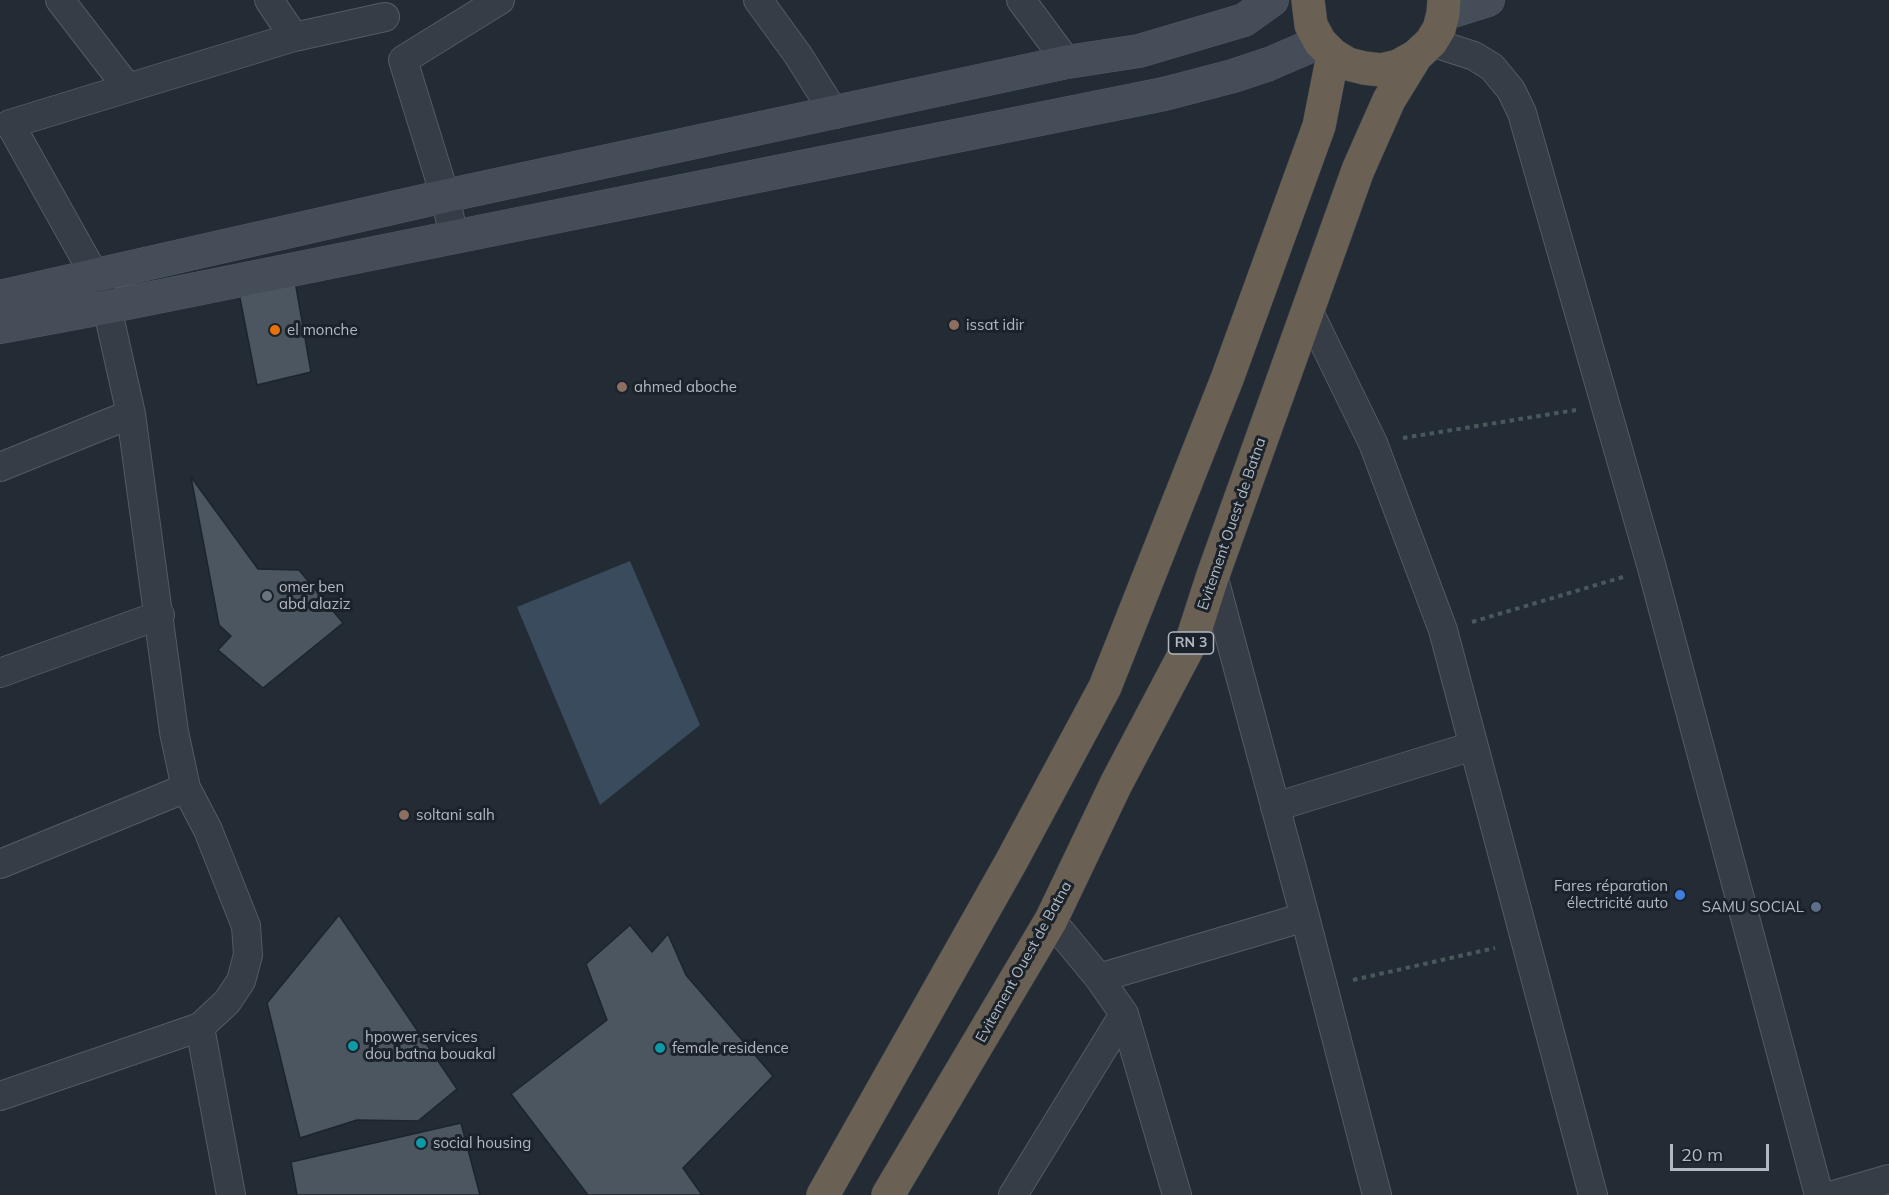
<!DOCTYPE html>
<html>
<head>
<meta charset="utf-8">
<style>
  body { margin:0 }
  #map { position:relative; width:1889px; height:1195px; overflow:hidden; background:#232c35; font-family:Mulish,sans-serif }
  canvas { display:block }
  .scale { position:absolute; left:1670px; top:1144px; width:99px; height:27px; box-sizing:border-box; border:3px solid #b0b8c2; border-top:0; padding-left:8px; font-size:18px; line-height:21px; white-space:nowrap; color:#b0b8c2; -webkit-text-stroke:4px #1b222a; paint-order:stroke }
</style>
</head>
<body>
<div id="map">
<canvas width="1889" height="1195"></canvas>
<div class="scale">20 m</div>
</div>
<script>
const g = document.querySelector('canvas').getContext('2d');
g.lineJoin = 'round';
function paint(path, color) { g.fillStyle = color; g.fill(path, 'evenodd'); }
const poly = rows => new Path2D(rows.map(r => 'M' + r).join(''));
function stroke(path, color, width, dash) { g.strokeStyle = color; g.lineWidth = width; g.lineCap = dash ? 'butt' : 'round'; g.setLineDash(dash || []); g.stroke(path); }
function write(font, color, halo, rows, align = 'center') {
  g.font = font + ' Mulish,sans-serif'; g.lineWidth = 6; g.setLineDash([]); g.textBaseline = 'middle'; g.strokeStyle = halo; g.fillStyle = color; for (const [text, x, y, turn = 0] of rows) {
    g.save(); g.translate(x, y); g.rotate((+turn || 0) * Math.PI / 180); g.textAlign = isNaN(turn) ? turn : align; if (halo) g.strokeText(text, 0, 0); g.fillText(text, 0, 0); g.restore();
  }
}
const water = poly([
  [630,561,700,725,600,805,517,607]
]);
const building = poly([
  [295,281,311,372,257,385,238,288,295,281],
  [191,477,258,569,299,570,343,623,263,688,218,650,231,636,219,625,191,477],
  [339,915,457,1089,418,1121,357,1120,300,1138,267,1003,339,915],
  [630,925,652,952,668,934,686,975,773,1076,683,1168,702,1195,588,1195,511,1094,607,1020,586,964,630,925],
  [461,1123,480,1195,297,1195,291,1162,461,1123]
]);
const path = poly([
  [1403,438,1576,410],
  [1472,622,1623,577],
  [1353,980,1495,948]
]);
const street = poly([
  [60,0,127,87],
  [269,0,294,37,385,17],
  [758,0,798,55,835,114],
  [1021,0,1067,62],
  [1431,42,1474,56,1492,67,1511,90,1522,113,1652,568,1819,1195],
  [454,237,445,196,403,60,500,0],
  [1308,310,1373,443,1443,630,1593,1195],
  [0,467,131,414,107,307,95,276,10,124,294,37],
  [1213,575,1305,917,1377,1195],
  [0,673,160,615],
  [1275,807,1473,746],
  [0,864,186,788],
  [1051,920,1099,978,1124,1014,1177,1195],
  [1099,978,1305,917],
  [200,1027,231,1195],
  [0,1096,200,1027,227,1002,241,981,248,955,246,926,208,830,186,788,174,732,131,414],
  [1013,1195,1124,1014],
  [1834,1195,1889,1179]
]);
const secondary = poly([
  [1443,14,1488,0],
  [0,297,445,196,1067,62,1139,51,1244,20,1272,0],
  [0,327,107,307,1164,94,1233,76,1269,64,1320,42]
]);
const highway = poly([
  [1308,0,1311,25,1320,42,1333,55,1348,64,1364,68,1381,70,1398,66,1416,56,1431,42,1439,29,1443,14,1444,0],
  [823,1195,1011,862,1105,687,1227,379,1319,126,1333,55],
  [888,1195,1051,920,1116,784,1192,640,1213,575,1358,170,1389,100,1416,56]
]);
const markers = [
  [954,325,6,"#8d6e63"],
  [275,330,6,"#e8710a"],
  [622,387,6,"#8d6e63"],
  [267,596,6,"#6b7280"],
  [404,815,6,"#8d6e63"],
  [1680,895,6,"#3f7fe0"],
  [1816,907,6,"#5c6f8a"],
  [353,1046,6,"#0f9aa8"],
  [660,1048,6,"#0f9aa8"],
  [421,1143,6,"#0f9aa8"]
];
const shields = [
  [1191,643,45]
];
const shieldNames = [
  ["RN 3",1191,643]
];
const poiNames = [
  ["issat idir",966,325],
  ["el monche",287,330],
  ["ahmed aboche",634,387],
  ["omer ben",279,587],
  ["abd alaziz",279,604],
  ["soltani salh",416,815],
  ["Fares réparation",1668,886,"right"],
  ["électricité auto",1668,903,"right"],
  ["SAMU SOCIAL",1804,907,"right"],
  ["hpower services",365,1037],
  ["dou batna bouakal",365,1054],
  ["female residence",672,1048],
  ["social housing",433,1143]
];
const streetNames = [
  ["Evitement Ouest de Batna",1232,524,-71],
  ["Evitement Ouest de Batna",1024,962,-61]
];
paint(water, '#394b5d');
paint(building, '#4b5660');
stroke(building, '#1d242c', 1.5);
stroke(street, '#535b63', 30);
stroke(secondary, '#535b63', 34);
stroke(highway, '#404850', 34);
stroke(path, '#48595a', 4, [4.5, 4.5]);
stroke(street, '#363d46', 28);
stroke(secondary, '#444d58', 33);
stroke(highway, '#6b6054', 33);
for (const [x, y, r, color] of markers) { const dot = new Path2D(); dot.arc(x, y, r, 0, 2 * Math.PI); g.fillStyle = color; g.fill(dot); stroke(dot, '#1b222a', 2); }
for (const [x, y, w] of shields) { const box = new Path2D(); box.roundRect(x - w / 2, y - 11, w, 22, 4.5); g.fillStyle = '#1b222a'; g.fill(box); stroke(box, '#b0b8c2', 1.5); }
write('bold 14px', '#b0b8c2', null, shieldNames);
write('15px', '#b0b8c2', '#1b222a', poiNames, 'left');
write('15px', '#b0b8c2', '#1b222a', streetNames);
</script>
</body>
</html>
